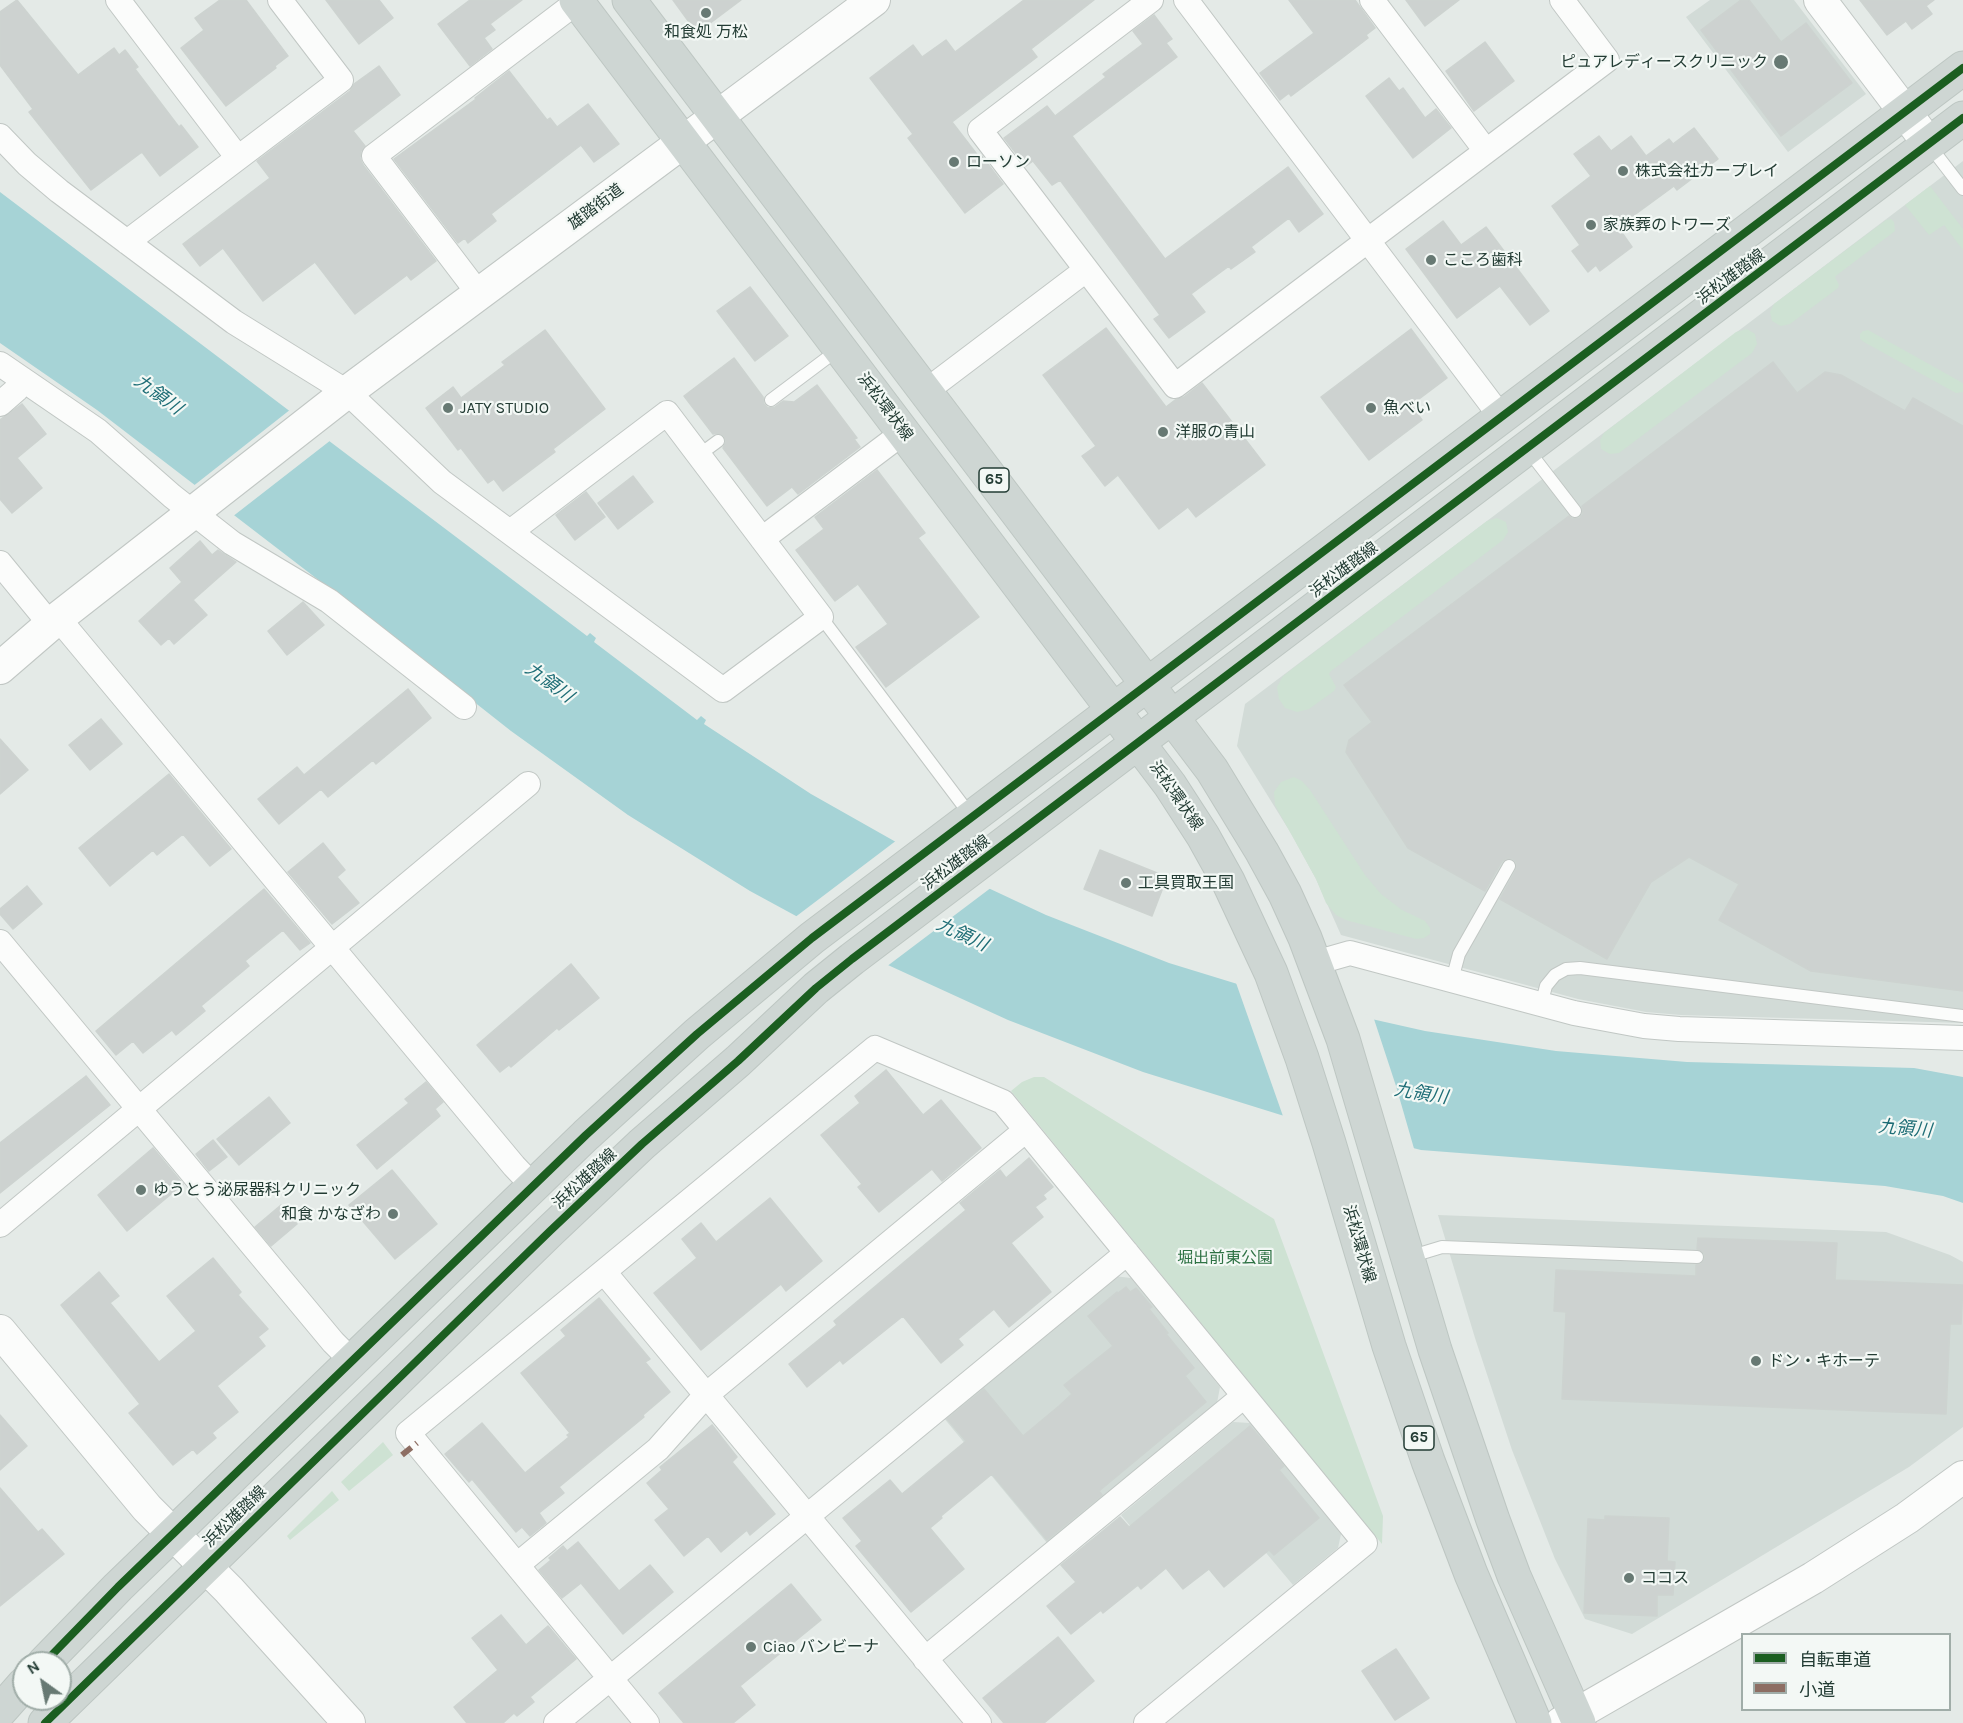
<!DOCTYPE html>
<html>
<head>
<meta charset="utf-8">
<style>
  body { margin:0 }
  #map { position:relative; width:1963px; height:1723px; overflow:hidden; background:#e4eae7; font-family:Karla,"Noto Sans JP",sans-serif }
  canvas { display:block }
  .legend { position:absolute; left:1741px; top:1633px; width:210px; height:78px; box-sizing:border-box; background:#f3f8f5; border:2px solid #a0ada8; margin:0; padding:8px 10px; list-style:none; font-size:18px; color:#233c34 }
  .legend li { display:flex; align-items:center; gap:12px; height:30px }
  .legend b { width:30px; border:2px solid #a0ada8 }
  .north { position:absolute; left:12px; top:1651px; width:60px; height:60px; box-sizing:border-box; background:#f3f8f5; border:2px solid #a0ada8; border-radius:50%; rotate:327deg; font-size:16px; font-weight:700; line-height:24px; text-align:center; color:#233c34 }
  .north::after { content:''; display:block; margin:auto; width:21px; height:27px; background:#677973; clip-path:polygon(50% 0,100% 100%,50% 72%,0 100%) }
</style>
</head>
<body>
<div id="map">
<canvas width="1963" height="1723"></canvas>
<ul class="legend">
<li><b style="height:8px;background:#1b5e20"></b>自転車道</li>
<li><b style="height:8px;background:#8d6e63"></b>小道</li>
</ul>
<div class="north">N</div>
</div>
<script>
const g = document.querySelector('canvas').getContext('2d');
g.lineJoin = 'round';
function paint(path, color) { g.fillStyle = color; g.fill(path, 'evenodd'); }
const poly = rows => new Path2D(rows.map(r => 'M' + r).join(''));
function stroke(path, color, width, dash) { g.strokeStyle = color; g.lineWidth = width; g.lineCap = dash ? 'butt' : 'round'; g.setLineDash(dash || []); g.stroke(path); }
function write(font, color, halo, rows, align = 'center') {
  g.font = font + ' Karla,"Noto Sans JP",sans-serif'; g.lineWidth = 4.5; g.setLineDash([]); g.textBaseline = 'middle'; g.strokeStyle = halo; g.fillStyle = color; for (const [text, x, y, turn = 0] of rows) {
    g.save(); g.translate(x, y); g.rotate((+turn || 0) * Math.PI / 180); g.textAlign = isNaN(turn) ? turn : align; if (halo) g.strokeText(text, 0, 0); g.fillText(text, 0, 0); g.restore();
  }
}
const built = poly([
  [1710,0,1794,0,1866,94,1788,152,1686,17],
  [1963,161,1963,1023,1681,1015,1646,1012,1578,999,1341,935,1316,879,1292,835,1237,746,1245,704],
  [1438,1215,1886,1232,1950,1255,1963,1262,1963,1427,1909,1467,1632,1634,1585,1619,1555,1559,1512,1450,1475,1338],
  [1114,1276,1131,1278,1220,1387,1217,1403,1047,1543,943,1417],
  [1233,1422,1250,1423,1341,1534,1338,1548,1293,1585,1241,1523,1174,1578,1121,1515]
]);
const green = poly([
  [1930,186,1963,229,1963,250,1944,225,1929,235,1905,205],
  [1891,219,1894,222,1895,231,1837,275,1835,277,1839,285,1838,288,1790,324,1781,326,1772,321,1770,312,1774,304,1886,220],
  [1747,329,1755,334,1757,344,1752,353,1619,453,1610,454,1601,449,1600,440,1604,433,1736,332],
  [1868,330,1961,382,1963,384,1963,392,1956,393,1864,342,1860,339,1860,334,1863,331],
  [1497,518,1506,522,1508,532,1503,540,1331,671,1329,674,1336,687,1334,691,1309,709,1297,712,1285,708,1279,699,1277,687,1283,676,1487,521],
  [1294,777,1302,781,1310,790,1365,875,1381,894,1402,910,1425,921,1430,928,1430,934,1424,938,1416,939,1346,920,1336,915,1326,903,1316,879,1275,805,1274,792,1281,782],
  [1034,1077,1044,1077,1274,1219,1383,1516,1382,1544,1011,1091,1022,1082],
  [383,1442,393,1455,349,1491,341,1482],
  [332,1491,339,1500,290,1540,287,1536]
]);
const water = poly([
  [0,192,587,636,590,633,596,638,594,642,697,720,701,716,706,720,704,724,811,794,926,859,1046,915,1169,963,1296,1002,1425,1031,1556,1051,1687,1062,1914,1068,1963,1077,1963,1203,1943,1196,1885,1186,1421,1150,1281,1115,1143,1072,1008,1020,877,960,750,891,628,815,511,731,355,608,97,410,0,343]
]);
const pier = poly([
  [291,409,331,440,232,517,192,487],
  [897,840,928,856,992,887,886,967,794,918],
  [1235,980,1297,999,1373,1016,1396,1086,1415,1152,1284,1119]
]);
const building = poly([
  [17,0,78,75,114,48,119,55,125,50,138,67,135,69,179,127,181,125,198,147,160,176,142,152,91,190,29,112,33,109,0,65,0,12,17,0],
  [220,0,246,0,288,56,275,66,276,68,226,106,181,48,204,30,195,18,220,0],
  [326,0,379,0,393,18,359,44,326,0],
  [470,0,522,0,490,24,495,30,484,38,492,49,470,66,438,24,470,0],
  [673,0,741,0,697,33,673,0],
  [1024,0,1094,0,1031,49,1037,57,952,122,979,157,981,155,1003,184,965,213,908,138,913,134,870,78,913,45,922,57,946,40,955,52,1024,0],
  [1289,0,1355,0,1375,28,1366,35,1368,38,1342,58,1291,96,1289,93,1280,100,1260,73,1314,33,1289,0],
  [1406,0,1459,0,1425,26,1406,0],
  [1741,0,1749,0,1781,42,1806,23,1852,83,1781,136,1701,30,1741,0],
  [1860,0,1934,0,1926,6,1932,14,1912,29,1906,21,1887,35,1860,0],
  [1154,15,1172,39,1166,43,1177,57,1072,136,1165,259,1288,167,1323,214,1299,232,1289,218,1251,247,1255,252,1231,269,1229,266,1191,294,1205,312,1169,338,1154,319,1160,315,1060,180,1052,185,1033,161,1026,166,1004,138,1047,106,1055,116,1106,77,1103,74,1143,44,1133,31,1154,15],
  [1485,42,1514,81,1474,111,1446,71,1485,42],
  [379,66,400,95,353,131,365,146,361,151,360,158,363,165,436,261,411,280,407,275,355,314,315,262,263,301,223,248,200,266,183,244,270,178,257,161,350,91,354,84,379,66],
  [509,71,547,120,550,118,557,127,588,104,619,144,594,162,581,145,491,214,496,221,468,243,465,238,458,243,394,159,476,99,475,98,509,71],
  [1389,78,1399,91,1403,88,1425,118,1436,109,1451,128,1413,158,1366,96,1389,78],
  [1694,128,1718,159,1677,190,1674,186,1618,227,1632,247,1600,271,1596,265,1588,272,1572,251,1580,245,1552,206,1591,176,1574,154,1599,136,1611,151,1631,136,1646,156,1669,139,1673,144,1694,128],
  [1443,221,1461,245,1486,227,1549,311,1530,325,1500,286,1457,318,1406,249,1443,221],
  [750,287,788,336,755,361,717,311,750,287],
  [1106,328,1166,407,1175,400,1184,397,1202,383,1265,465,1196,517,1188,507,1159,529,1118,475,1105,486,1082,456,1096,446,1043,375,1106,328],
  [1411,329,1447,378,1411,405,1422,420,1369,460,1321,397,1411,329],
  [545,330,605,409,553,449,555,452,503,491,494,479,488,483,461,448,458,450,426,408,453,387,461,398,505,365,502,362,545,330],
  [734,358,763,397,764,404,768,408,775,407,783,401,794,402,817,385,857,438,854,439,860,447,798,494,792,487,767,506,723,448,726,441,724,436,718,433,713,434,684,396,734,358],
  [1773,362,1797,393,1825,372,1841,375,1905,411,1913,398,1963,426,1963,991,1811,971,1719,920,1739,884,1689,857,1651,882,1607,959,1500,899,1516,870,1516,862,1513,859,1508,858,1502,861,1485,891,1408,848,1346,752,1349,740,1372,722,1344,685,1569,516,1572,519,1580,518,1583,514,1582,506,1773,362],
  [22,404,46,434,17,458,42,488,12,513,0,499,0,420,22,404],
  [877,470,925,533,918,538,979,617,886,687,856,647,888,624,858,584,835,601,796,550,824,529,815,517,877,470],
  [633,476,653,502,618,529,598,503,633,476],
  [586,492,605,517,575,540,556,515,586,492],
  [200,541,212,555,218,550,236,562,193,600,207,615,174,644,169,638,161,645,139,621,182,582,170,568,200,541],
  [303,602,324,625,287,655,268,631,303,602],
  [408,689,431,718,376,764,373,760,328,797,321,789,279,824,258,799,297,767,304,775,408,689],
  [101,719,122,744,90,770,69,745,101,719],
  [0,739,28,770,0,794,0,739],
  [169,774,231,849,210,866,183,834,157,855,153,850,110,886,79,848,169,774],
  [323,843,345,870,337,877,359,903,332,924,288,872,323,843],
  [1100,850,1167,877,1152,916,1084,889,1100,850],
  [27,886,42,904,13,929,0,914,0,909,27,886],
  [264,889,310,943,300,950,283,930,245,961,249,966,201,1006,205,1011,176,1035,172,1030,143,1053,133,1041,116,1055,96,1031,264,889],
  [571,964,599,998,559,1030,557,1028,511,1067,509,1065,500,1072,477,1045,571,964],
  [886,1070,923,1115,941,1100,981,1148,942,1181,932,1169,879,1212,858,1187,862,1184,821,1135,860,1103,855,1096,886,1070],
  [86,1076,110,1105,0,1193,0,1143,86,1076],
  [426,1082,443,1102,435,1109,440,1116,377,1169,357,1145,409,1103,405,1099,426,1082],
  [269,1097,290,1123,239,1165,217,1139,269,1097],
  [213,1140,227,1157,209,1171,196,1154,213,1140],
  [153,1148,183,1184,127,1231,98,1195,153,1148],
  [1029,1158,1053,1187,1043,1195,1046,1199,1035,1207,1043,1217,1011,1243,1051,1292,1009,1327,994,1309,958,1339,963,1345,941,1363,903,1316,843,1364,840,1360,807,1387,789,1364,837,1325,834,1321,966,1210,960,1203,1000,1170,1006,1178,1029,1158],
  [392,1170,437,1224,395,1259,349,1205,392,1170],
  [770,1198,822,1261,786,1291,781,1284,701,1350,654,1293,697,1258,682,1239,701,1223,716,1242,770,1198],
  [281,1205,297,1224,271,1246,255,1227,281,1205],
  [1698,1238,1837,1243,1835,1280,1963,1285,1961,1324,1950,1324,1946,1414,1562,1399,1566,1312,1554,1311,1556,1270,1696,1276,1696,1265,1701,1264,1705,1258,1704,1253,1697,1249,1698,1238],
  [213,1258,241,1292,238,1295,268,1329,258,1337,265,1346,217,1386,238,1412,212,1433,216,1438,197,1454,193,1449,173,1465,129,1413,140,1404,61,1305,99,1272,119,1296,110,1303,159,1362,196,1331,167,1296,213,1258],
  [1126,1287,1130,1292,1136,1288,1152,1307,1149,1309,1168,1333,1166,1334,1194,1368,1185,1376,1206,1402,1099,1491,1102,1495,1047,1540,992,1474,941,1516,942,1518,930,1528,964,1569,911,1612,856,1546,862,1541,843,1518,890,1480,902,1494,966,1441,947,1419,984,1389,1023,1436,1059,1406,1072,1394,1064,1385,1113,1346,1088,1316,1117,1292,1118,1293,1126,1287],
  [599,1298,650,1359,645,1362,670,1392,643,1415,644,1417,559,1487,564,1493,539,1513,546,1523,530,1536,522,1527,516,1532,472,1479,469,1482,445,1454,482,1423,525,1473,569,1437,567,1435,570,1433,521,1373,566,1336,561,1330,599,1298],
  [0,1415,27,1446,0,1470,0,1415],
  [712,1425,737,1457,732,1462,775,1514,750,1535,747,1530,721,1552,708,1536,684,1556,655,1520,669,1509,647,1483,662,1470,660,1467,712,1425],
  [1250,1426,1284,1466,1279,1470,1319,1518,1274,1555,1269,1550,1224,1587,1209,1569,1183,1589,1166,1568,1141,1589,1138,1585,1103,1613,1101,1610,1071,1634,1047,1606,1076,1582,1061,1565,1120,1517,1129,1527,1250,1426],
  [0,1488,38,1532,42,1529,64,1554,0,1606,0,1488],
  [1605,1516,1669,1518,1667,1561,1675,1562,1673,1595,1657,1595,1657,1616,1584,1613,1588,1519,1605,1520,1605,1516],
  [578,1542,619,1591,650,1565,673,1592,623,1634,581,1583,562,1598,539,1570,551,1560,549,1558,563,1546,567,1551,578,1542],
  [791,1584,821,1620,740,1686,755,1705,733,1723,684,1723,659,1693,791,1584],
  [501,1615,526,1645,548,1626,576,1659,530,1697,534,1702,517,1716,514,1713,503,1723,467,1723,454,1707,498,1670,472,1638,501,1615],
  [1058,1637,1094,1681,1044,1723,1004,1723,983,1698,1058,1637],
  [1396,1649,1429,1698,1395,1720,1362,1671,1396,1649]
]);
const service = poly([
  [1929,145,1963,189],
  [771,400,839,349],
  [1528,450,1575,511],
  [699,455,718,441],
  [821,617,971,816],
  [1452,980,1459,954,1509,866],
  [1541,1005,1546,986,1555,975,1566,969,1580,968,1963,1016],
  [1409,1257,1442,1247,1697,1257]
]);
const minor = poly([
  [118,0,238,158],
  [1151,0,980,130,1175,386,1607,60,1562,0],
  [1186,0,1501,417],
  [1372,0,1486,151],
  [0,136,27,164,59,191,234,322,347,392,442,482,723,690,821,617,667,413,510,532],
  [127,242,341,80,280,0],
  [479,294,374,156,577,2],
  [0,364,98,431,172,496,232,543,329,601,464,707],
  [926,391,1086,270],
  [0,404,16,390,23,380],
  [762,539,904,432],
  [0,563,50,624],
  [58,618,514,1166,533,1186],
  [0,942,333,1342,352,1361],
  [1315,963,1350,953,1574,1013,1644,1026,1679,1029,1963,1038],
  [0,1225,528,784],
  [604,1272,979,1723],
  [517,1565,658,1449,706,1395,1026,1130],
  [925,1659,1244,1396],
  [556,1723,1127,1253],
  [647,1723,408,1433,875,1048,1003,1102,1365,1543,1146,1723]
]);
const tertiary = poly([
  [1820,0,1929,144],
  [0,668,58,618,347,392,874,0],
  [0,1331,147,1508,229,1590,349,1723],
  [1561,1723,1813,1578,1907,1518,1963,1477]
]);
const primary = poly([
  [576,0,1170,785,1203,836,1228,881,1271,973,1302,1058,1329,1143,1389,1346,1428,1461,1471,1574,1535,1723],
  [629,0,1212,770,1262,852,1285,894,1305,938,1343,1039,1435,1350,1493,1520,1514,1576,1579,1723],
  [44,1663,118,1587,586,1135,697,1034,812,938,1963,68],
  [0,1711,24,1684],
  [45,1723,550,1231,642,1144,738,1061,816,988,852,959,1963,118]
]);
const quiet = poly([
  [402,1455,417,1443]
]);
const cycleway = poly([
  [44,1663,118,1587,586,1135,697,1034,812,938,1963,68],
  [45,1723,550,1231,642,1144,738,1061,816,988,852,959,1963,118]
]);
const markers = [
  [706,13,6,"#677973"],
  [1781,62,8,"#677973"],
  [954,162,6,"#677973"],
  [1623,171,6,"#677973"],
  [1591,225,6,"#677973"],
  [1431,260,6,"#677973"],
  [448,408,6,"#677973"],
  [1371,408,6,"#677973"],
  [1163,432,6,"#677973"],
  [1126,883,6,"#677973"],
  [141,1190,6,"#677973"],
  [393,1214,6,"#677973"],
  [1756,1361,6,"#677973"],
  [1629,1578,6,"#677973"],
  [751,1647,6,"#677973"]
];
const shields = [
  [994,480,30],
  [1419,1438,30]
];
const shieldNames = [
  ["65",994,480],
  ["65",1419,1438]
];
const poiNames = [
  ["和食処 万松",706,32,"center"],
  ["ピュアレディースクリニック",1768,62,"right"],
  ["ローソン",966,162],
  ["株式会社カープレイ",1635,171],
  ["家族葬のトワーズ",1603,225],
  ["こころ歯科",1443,260],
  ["JATY STUDIO",460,408],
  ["魚べい",1383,408],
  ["洋服の青山",1175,432],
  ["工具買取王国",1138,883],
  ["ゆうとう泌尿器科クリニック",153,1190],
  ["和食 かなざわ",381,1214,"right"],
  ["ドン・キホーテ",1768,1361],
  ["ココス",1641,1578],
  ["Ciao バンビーナ",763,1647]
];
const streetNames = [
  ["雄踏街道",596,207,-37],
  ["浜松雄踏線",1731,277,-37],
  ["浜松環状線",885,407,53],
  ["浜松雄踏線",1344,570,-37],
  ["浜松環状線",1176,796,55],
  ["浜松雄踏線",956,863,-37],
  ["浜松雄踏線",585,1179,-43],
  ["浜松環状線",1359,1244,74],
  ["浜松雄踏線",235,1517,-44]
];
const parkNames = [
  ["堀出前東公園",1225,1258]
];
const waterNames = [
  ["九領川",158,395,36],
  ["九領川",549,683,36],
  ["九領川",962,935,25],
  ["九領川",1421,1094,9],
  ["九領川",1905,1129,5]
];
paint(built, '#d2dbd7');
paint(green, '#cee2d3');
paint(water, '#a6d3d6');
paint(pier, '#e4eae7');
paint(building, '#cdd2d0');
stroke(building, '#cdd3d0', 1.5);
stroke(service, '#c1c7c4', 14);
stroke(minor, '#c1c7c4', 26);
stroke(tertiary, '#c1c7c4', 34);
stroke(primary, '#bdc6c2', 35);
stroke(service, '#fbfcfb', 12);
stroke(minor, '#fbfcfb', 24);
stroke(tertiary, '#fbfcfb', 32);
stroke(primary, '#ced6d3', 33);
stroke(quiet, '#8d6e63', 6, [12, 6]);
stroke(cycleway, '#1b5e20', 8);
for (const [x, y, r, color] of markers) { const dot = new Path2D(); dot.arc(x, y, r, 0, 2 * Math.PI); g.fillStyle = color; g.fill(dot); stroke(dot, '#f3f8f5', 2); }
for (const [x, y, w] of shields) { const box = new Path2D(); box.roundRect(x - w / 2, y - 12, w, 24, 4.5); g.fillStyle = '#f3f8f5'; g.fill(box); stroke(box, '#233c34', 1.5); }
write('bold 15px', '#233c34', null, shieldNames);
write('16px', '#233c34', '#f3f8f5', poiNames, 'left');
write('16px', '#233c34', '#f3f8f5', streetNames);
write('16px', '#2e7244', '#f3f8f5', parkNames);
write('italic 18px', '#1e6d76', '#f3f8f5', waterNames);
</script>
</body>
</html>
